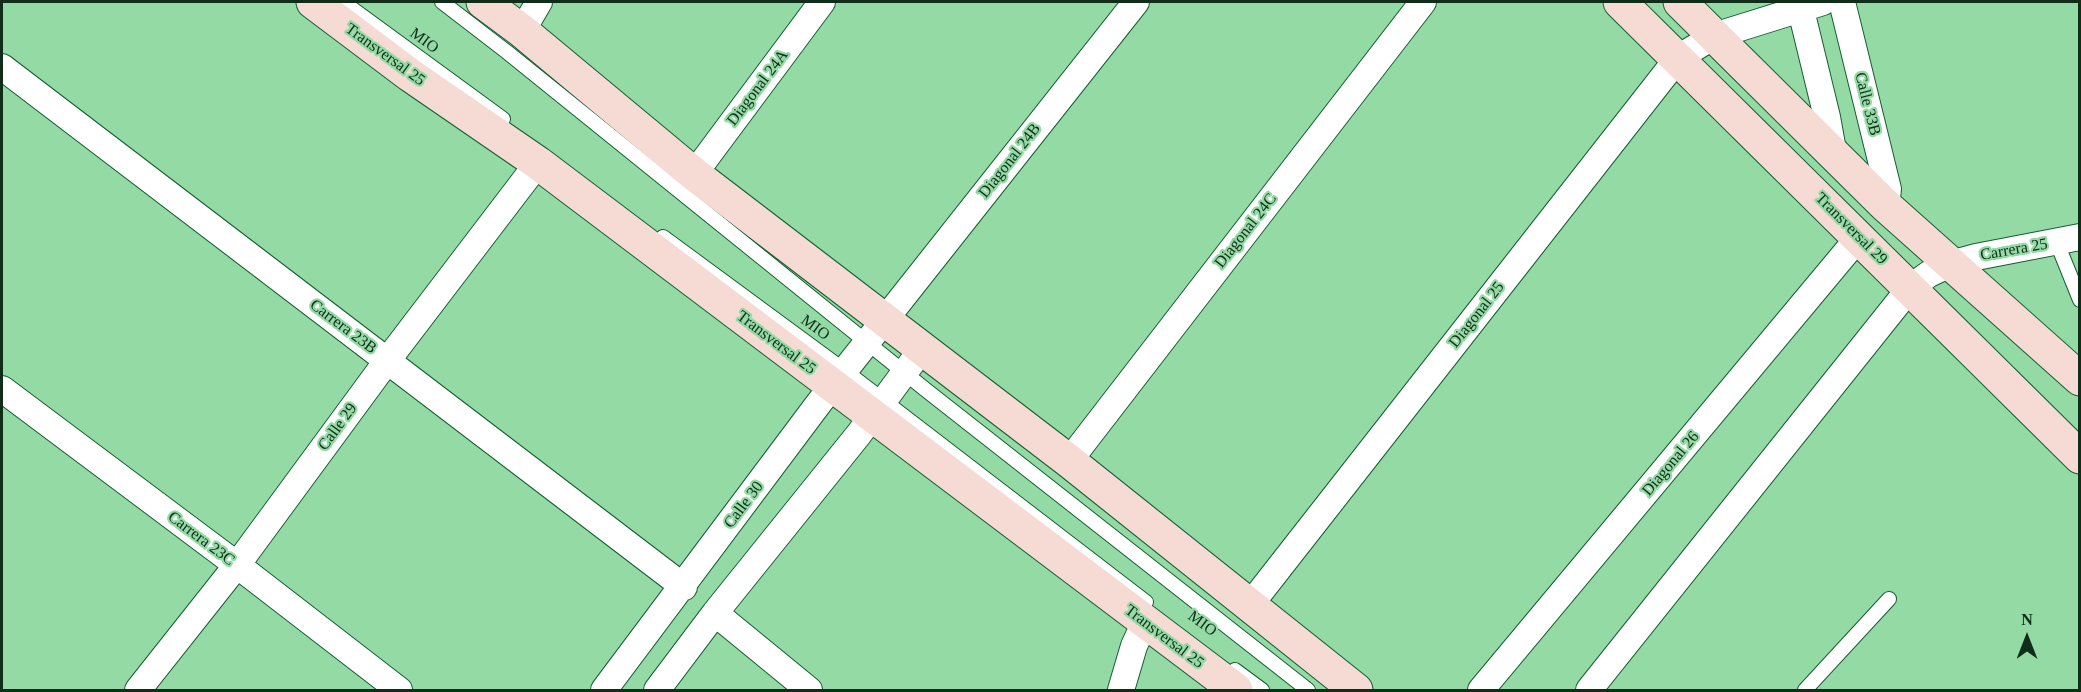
<!DOCTYPE html>
<html>
<head>
<meta charset="utf-8">
<style>
  body { margin:0 }
  #map { position:relative; width:2081px; height:692px; overflow:hidden; background:#94daa5; font-family:"Times New Roman",serif }
  canvas { display:block }
  .frame { position:absolute; inset:0; border:3px solid #102d19; pointer-events:none }
  .north { position:absolute; left:1997px; top:608px; width:60px; height:60px; -webkit-text-stroke:4px #94daa5; paint-order:stroke; rotate:0deg; font-size:16px; font-weight:700; line-height:24px; text-align:center; color:#102d19 }
  .north::after { content:''; display:block; margin:auto; width:21px; height:27px; background:#102d19; clip-path:polygon(50% 0,100% 100%,50% 72%,0 100%) }
</style>
</head>
<body>
<div id="map">
<canvas width="2081" height="692"></canvas>
<div class="frame"></div>
<div class="north">N</div>
</div>
<script>
const g = document.querySelector('canvas').getContext('2d');
g.lineJoin = 'round';
const poly = rows => new Path2D(rows.map(r => 'M' + r).join(''));
function stroke(path, color, width, dash) { g.strokeStyle = color; g.lineWidth = width; g.lineCap = dash ? 'butt' : 'round'; g.setLineDash(dash || []); g.stroke(path); }
function write(font, color, halo, rows, align = 'center') {
  g.font = font + ' "Times New Roman",serif'; g.lineWidth = 4.5; g.setLineDash([]); g.textBaseline = 'middle'; g.strokeStyle = halo; g.fillStyle = color; for (const [text, x, y, turn = 0] of rows) {
    g.save(); g.translate(x, y); g.rotate((+turn || 0) * Math.PI / 180); g.textAlign = isNaN(turn) ? turn : align; if (halo) g.strokeText(text, 0, 0); g.fillText(text, 0, 0); g.restore();
  }
}
const lane = poly([
  [343,2,503,119],
  [442,2,507,52,926,390,1308,690],
  [663,237,845,371,1146,602],
  [2057,243,2080,300],
  [1235,670,1262,690],
  [1805,690,1889,599]
]);
const street = poly([
  [1799,2,1827,117,1834,156],
  [1842,2,1888,189,1886,206],
  [522,31,539,2],
  [2,67,684,587],
  [694,174,822,2],
  [2,389,237,565,399,690],
  [1069,461,1423,2],
  [1250,605,1678,58,1714,36,1823,2],
  [715,613,809,690],
  [138,690,237,565,387,361,538,163],
  [604,690,819,403,1136,2],
  [657,690,715,613,859,434,922,349],
  [1121,690,1134,646,1145,622],
  [1481,690,1859,237],
  [1589,690,1910,288,1929,274,1950,264,1976,257,2080,237]
]);
const secondary = poly([
  [313,2,410,75,538,163,1236,690],
  [483,2,522,31,694,174,1069,461,1356,690],
  [1620,2,2080,457],
  [1680,2,1886,206,2080,379]
]);
const streetNames = [
  ["MIO",424,41,36],
  ["Transversal 25",385,55,36],
  ["Diagonal 24A",758,88,-53],
  ["Calle 33B",1867,104,76],
  ["Diagonal 24B",1010,161,-52],
  ["Transversal 29",1851,229,45],
  ["Diagonal 24C",1246,231,-52],
  ["Carrera 25",2014,250,-10],
  ["Diagonal 25",1477,315,-52],
  ["Carrera 23B",343,327,37],
  ["MIO",815,328,36],
  ["Transversal 25",776,343,37],
  ["Calle 29",338,427,-54],
  ["Diagonal 26",1671,464,-50],
  ["Calle 30",744,505,-53],
  ["Carrera 23C",201,539,37],
  ["MIO",1202,624,37],
  ["Transversal 25",1164,637,37]
];
stroke(lane, '#165e31', 16);
stroke(street, '#165e31', 28);
stroke(secondary, '#165e31', 35);
stroke(lane, '#fff', 14);
stroke(street, '#fff', 26);
stroke(secondary, '#f6dad4', 33);
write('16px', '#102d19', '#94daa5', streetNames);
</script>
</body>
</html>
